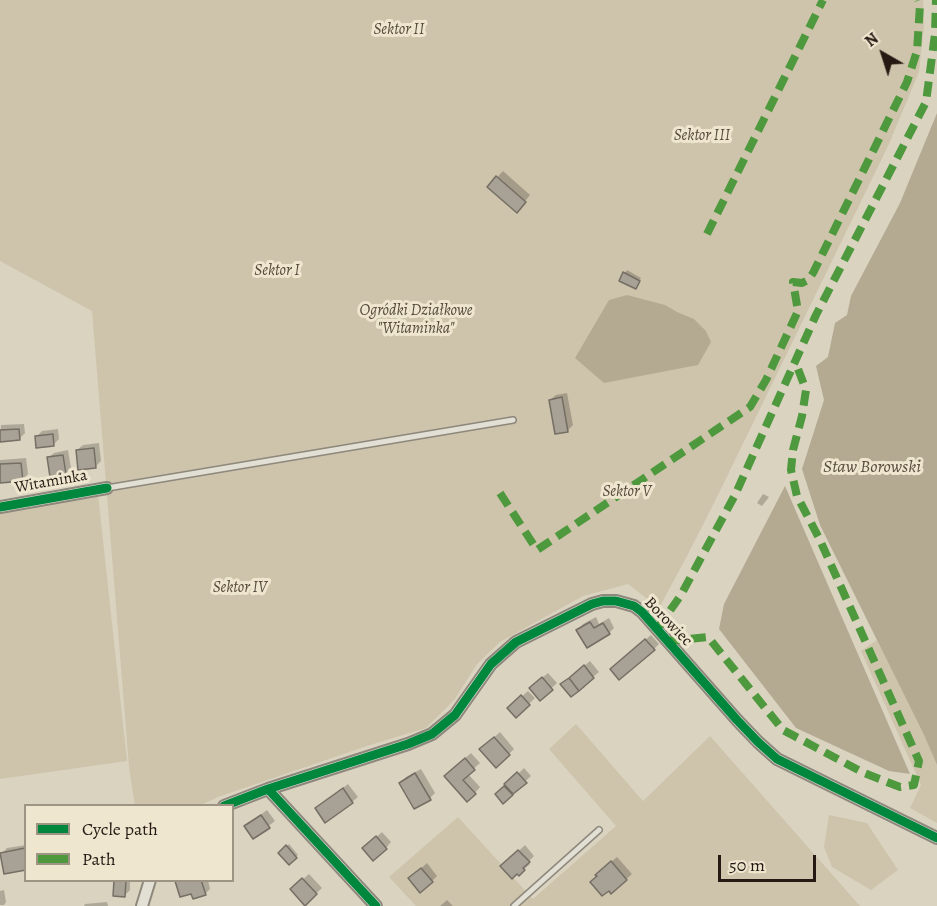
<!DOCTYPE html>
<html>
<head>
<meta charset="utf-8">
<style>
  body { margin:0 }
  #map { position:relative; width:937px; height:906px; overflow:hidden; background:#dad3c0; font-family:Alegreya,serif }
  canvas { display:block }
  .legend { position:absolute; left:24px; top:804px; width:210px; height:78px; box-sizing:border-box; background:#eee6cf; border:2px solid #9e9484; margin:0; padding:8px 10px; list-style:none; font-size:18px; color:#261913 }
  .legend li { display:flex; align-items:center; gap:12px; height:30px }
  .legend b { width:30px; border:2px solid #9e9484 }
  .north { position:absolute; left:853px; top:24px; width:60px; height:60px; -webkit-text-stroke:4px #eee6cf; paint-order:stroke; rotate:321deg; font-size:16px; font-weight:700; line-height:24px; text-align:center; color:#261913 }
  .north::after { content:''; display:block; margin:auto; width:21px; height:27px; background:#261913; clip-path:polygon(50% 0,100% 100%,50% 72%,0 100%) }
  .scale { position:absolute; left:718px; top:855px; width:98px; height:27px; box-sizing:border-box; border:3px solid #261913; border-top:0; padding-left:8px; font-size:18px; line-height:21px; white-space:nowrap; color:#261913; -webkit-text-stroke:4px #eee6cf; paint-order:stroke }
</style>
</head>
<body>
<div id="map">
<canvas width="937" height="906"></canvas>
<ul class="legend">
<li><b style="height:8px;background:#00873e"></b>Cycle path</li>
<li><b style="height:8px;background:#4e993d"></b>Path</li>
</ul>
<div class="north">N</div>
<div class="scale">50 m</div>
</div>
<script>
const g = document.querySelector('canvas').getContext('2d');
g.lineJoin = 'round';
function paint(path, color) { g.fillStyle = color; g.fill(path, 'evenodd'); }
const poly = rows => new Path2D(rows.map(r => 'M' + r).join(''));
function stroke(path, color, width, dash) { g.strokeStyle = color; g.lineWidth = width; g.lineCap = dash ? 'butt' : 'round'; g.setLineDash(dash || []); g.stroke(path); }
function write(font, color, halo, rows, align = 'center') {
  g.font = font + ' Alegreya,serif'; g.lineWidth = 6; g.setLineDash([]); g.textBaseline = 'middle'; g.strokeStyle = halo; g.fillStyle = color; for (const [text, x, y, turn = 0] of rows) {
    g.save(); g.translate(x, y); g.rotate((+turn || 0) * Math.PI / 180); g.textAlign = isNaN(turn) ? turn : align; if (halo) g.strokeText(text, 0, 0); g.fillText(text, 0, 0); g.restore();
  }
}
const green = poly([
  [0,0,923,0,924,26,919,72,889,144,716,499,687,556,659,608,628,584,583,596,500,642,477,664,455,699,426,728,367,746,218,797,201,805,135,806,129,767,126,729,92,311,0,261],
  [98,494,127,761,0,779,0,513],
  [877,640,924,735,937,765,937,823,910,808,921,785,861,651],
  [576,724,643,801,710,736,860,906,416,906,389,877,458,817,533,899,616,826,549,749],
  [829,815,867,823,898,870,871,890,832,867,824,847]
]);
const water = poly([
  [937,113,937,765,924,735,820,525,802,469,824,400,816,366,828,357,835,323,847,315,851,296,900,203],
  [627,295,665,305,677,312,694,319,706,331,711,342,698,365,604,383,575,358,609,300],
  [785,486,910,774,889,771,796,728,719,629,724,604]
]);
const shadow = poly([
  [503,171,530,195,522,205,489,186],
  [627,270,641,278,637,285,621,280],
  [567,393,573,425,568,430,550,400,556,395],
  [24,424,25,433,19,439,0,440,1,425],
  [58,429,59,439,54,444,36,437,42,431],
  [99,443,101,461,96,466,77,450,83,445],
  [68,450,71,468,66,473,48,458,54,453],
  [26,458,28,474,22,480,0,482,0,460],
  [763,494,769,497,762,506,757,503],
  [596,617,599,624,609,618,614,628,609,633,578,630,583,624],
  [651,635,659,644,654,649,617,664],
  [590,661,599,672,593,677,576,673],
  [548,673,557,683,540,699,536,683],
  [528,691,535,698,517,716,509,708],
  [500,732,514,749,509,754,487,744],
  [471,753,480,763,468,774,480,787,475,793,451,771],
  [524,768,531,776,503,802,497,795],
  [421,769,435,793,430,798,401,783,406,777],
  [348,784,358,797,352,802,317,808],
  [267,810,275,821,254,837,246,826],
  [382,832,391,842,386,848,370,843],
  [289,844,298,855,289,863,280,853],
  [26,845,26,869,2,853,7,848],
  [525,845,534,856,528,862,530,864,519,874,503,866],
  [617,857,632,874,612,892,603,869],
  [427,863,437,876,432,881,416,873],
  [309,874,322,888,305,904,292,889],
  [116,880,130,880,130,890,125,895],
  [178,880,208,880,210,889,205,894,192,892],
  [4,890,6,902,4,905,0,905,0,891],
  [447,900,453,906,440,906],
  [107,902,108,906,84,906,85,904]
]);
const building = poly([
  [496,176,526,202,517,213,487,187,496,176],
  [623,272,640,281,636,289,619,281,623,272],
  [562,397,568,432,555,434,549,400,562,397],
  [19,429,20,440,0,442,0,430,19,429],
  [53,434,54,446,36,448,35,436,53,434],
  [94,448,96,468,78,470,76,450,94,448],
  [63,455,66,474,50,477,47,457,63,455],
  [21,463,23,481,0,483,0,464,21,463],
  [590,622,594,628,603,623,610,634,587,648,576,630,590,622],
  [645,639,655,650,619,680,610,669,645,639],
  [584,665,594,678,579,691,569,678,584,665],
  [542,677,553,690,540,701,529,688,542,677],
  [569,678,579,691,571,697,560,684,569,678],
  [521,695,530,705,516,718,507,708,521,695],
  [494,737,510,755,496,768,479,749,494,737],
  [465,758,475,770,463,780,476,794,467,802,444,776,465,758],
  [517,772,527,783,513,794,504,784,517,772],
  [415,773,431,800,414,809,399,783,415,773],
  [504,786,513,795,503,804,495,794,504,786],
  [343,788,353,803,325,823,315,808,343,788],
  [261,815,270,828,253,839,244,826,261,815],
  [376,836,387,849,373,861,362,848,376,836],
  [286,845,297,858,289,865,278,853,286,845],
  [25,848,26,870,4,874,0,853,25,848],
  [518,850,530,862,523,868,525,870,519,876,517,874,512,879,500,866,518,850],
  [611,861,627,880,611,894,609,891,602,896,590,882,597,876,595,875,611,861],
  [421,868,433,882,420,893,408,878,421,868],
  [302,878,317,894,305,906,290,889,302,878],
  [114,880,126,880,125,897,113,896,114,880],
  [177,880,201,880,206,895,193,899,191,894,180,897,175,881,177,880]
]);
const service = poly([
  [107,488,513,420],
  [514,906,599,830]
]);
const minor = poly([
  [0,507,107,488],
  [268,789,376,906],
  [224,806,268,789,408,744,432,734,455,715,491,664,516,642,592,604,603,601,616,601,634,606,642,612,737,720,758,742,777,759,937,838],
  [142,906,150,880]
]);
const quiet = poly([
  [707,234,823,0],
  [500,493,537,550,750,407,766,380,798,311,793,282,802,283,808,280,813,273,907,82,917,51,920,5,918,0],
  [657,629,681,595,735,495,816,315,926,102,935,34,936,0],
  [668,641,708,637,783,730,864,773,900,787,914,785,919,761,819,538,797,496,791,470,793,450,802,416,806,390,795,361]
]);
const cycleway = poly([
  [0,507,107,488],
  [268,789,376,906],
  [224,806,268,789,408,744,432,734,455,715,491,664,516,642,592,604,603,601,616,601,634,606,642,612,737,720,758,742,777,759,937,838]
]);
const parkNames = [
  ["Sektor II",399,30],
  ["Sektor III",702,136],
  ["Sektor I",277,271],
  ["Ogródki Działkowe",416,311],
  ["\"Witaminka\"",416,329],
  ["Sektor V",627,492],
  ["Sektor IV",240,588]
];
const streetNames = [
  ["Witaminka",51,482,-10],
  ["Borowiec",668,622,46]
];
const waterNames = [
  ["Staw Borowski",872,468]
];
paint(green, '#cec4ab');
paint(water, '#b4aa92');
paint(shadow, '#0003');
paint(building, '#a7a295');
stroke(building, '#746e64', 1.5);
stroke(service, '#8d877c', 8);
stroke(minor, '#8d877c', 14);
stroke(service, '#e2dfd5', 5);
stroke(minor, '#e2dfd5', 10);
stroke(quiet, '#4e993d', 8, [15, 8]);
stroke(cycleway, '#00873e', 9);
write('italic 16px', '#56493b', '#eee6cf', parkNames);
write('16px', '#261913', '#eee6cf', streetNames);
write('italic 18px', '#584c3e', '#eee6cf', waterNames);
</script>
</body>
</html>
